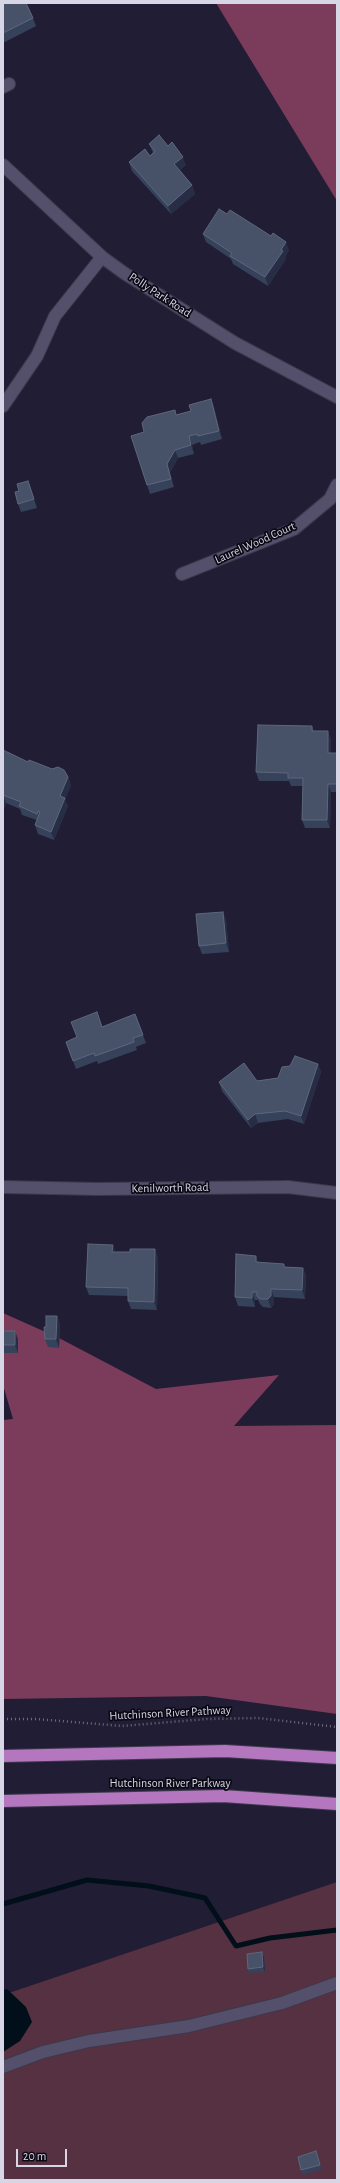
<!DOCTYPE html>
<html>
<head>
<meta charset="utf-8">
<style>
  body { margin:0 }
  #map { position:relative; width:340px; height:2183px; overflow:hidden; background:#211d35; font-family:"Alegreya Sans",sans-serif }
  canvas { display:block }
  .frame { position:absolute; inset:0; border:4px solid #d7d6e6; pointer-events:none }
  .scale { position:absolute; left:16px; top:2149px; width:51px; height:18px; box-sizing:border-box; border:2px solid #d7d6e6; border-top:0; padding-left:5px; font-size:12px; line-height:14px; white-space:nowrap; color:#d7d6e6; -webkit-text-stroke:3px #0b0914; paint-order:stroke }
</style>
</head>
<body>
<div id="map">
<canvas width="340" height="2183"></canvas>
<div class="frame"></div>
<div class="scale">20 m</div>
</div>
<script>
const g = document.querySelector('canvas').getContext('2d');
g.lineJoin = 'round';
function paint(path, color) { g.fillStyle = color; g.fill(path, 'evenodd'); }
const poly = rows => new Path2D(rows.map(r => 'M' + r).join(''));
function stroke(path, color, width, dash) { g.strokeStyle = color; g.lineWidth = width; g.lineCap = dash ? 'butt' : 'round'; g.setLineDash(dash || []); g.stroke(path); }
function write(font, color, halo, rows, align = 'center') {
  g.font = font + ' "Alegreya Sans",sans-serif'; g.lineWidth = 3.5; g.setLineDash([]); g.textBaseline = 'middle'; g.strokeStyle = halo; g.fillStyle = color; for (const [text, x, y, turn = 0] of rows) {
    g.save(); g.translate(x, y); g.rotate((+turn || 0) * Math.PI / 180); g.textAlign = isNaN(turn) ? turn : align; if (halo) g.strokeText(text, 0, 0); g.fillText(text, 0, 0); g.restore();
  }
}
const green = poly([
  [337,1882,337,2180,3,2180,3,1995]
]);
const forest = poly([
  [216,3,337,3,337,201],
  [3,1313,59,1338,156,1389,279,1375,234,1426,337,1425,337,1714,206,1696,3,1699,3,1420,13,1419,3,1385]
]);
const water = poly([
  [7,1989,26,2007,32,2022,20,2041,3,2052,3,1990]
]);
const stream = poly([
  [3,1904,87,1880,149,1886,205,1898,236,1946,270,1938,337,1930]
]);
const path = poly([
  [3,1719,36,1719,122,1726,207,1719,258,1718,337,1727]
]);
const minor = poly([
  [3,87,9,84],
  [3,165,102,257,124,273,235,343,337,397],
  [3,406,37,356,55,316,102,257],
  [182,574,294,529,330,499,337,485],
  [3,1187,97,1189,288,1187,337,1193],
  [3,2067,43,2052,89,2041,189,2026,282,2003,337,1983]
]);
const highway = poly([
  [3,1756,225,1751,337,1758],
  [3,1801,223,1796,337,1804]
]);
const wall = poly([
  [3,3,33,18,36,26,3,43],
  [149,144,168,146,186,165,180,170,192,185,195,194,171,214,132,171,129,162,150,156,153,153],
  [227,214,289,250,285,257,286,259,268,286,233,264,231,259,206,242,203,234],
  [211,399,214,407,222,439,201,445,200,442,192,445,194,454,178,458,170,473,174,487,150,494,147,485,144,432,177,415,191,411],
  [28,481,37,508,21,512,18,504],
  [312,726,314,731,331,739,331,753,337,753,337,792,331,792,330,828,305,828,302,820,303,786,291,786,289,781,259,781,256,772],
  [3,750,28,762,68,777,71,785,65,800,68,806,54,840,38,834,35,825,37,820,22,815,20,809,6,803,3,811],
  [223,912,226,920,229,952,202,954,199,946],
  [135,1014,146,1043,136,1047,137,1050,98,1064,97,1061,76,1069,66,1042,102,1027],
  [318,1064,321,1072,304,1124,288,1119,258,1123,251,1128,222,1091,219,1082,257,1081,278,1078],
  [155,1249,158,1258,157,1310,131,1309,128,1301,128,1296,89,1295,86,1287,115,1252,130,1252],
  [259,1262,285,1267,303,1268,306,1276,305,1299,274,1297,274,1304,271,1308,263,1307,260,1304,258,1300,255,1300,255,1307,238,1306,235,1297],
  [57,1316,60,1325,59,1348,48,1347,45,1339,46,1327],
  [3,1331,18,1339,18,1353,3,1353],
  [262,1952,264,1957,265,1972,249,1973,248,1969],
  [316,2151,322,2169,303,2175,301,2170]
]);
const shadedWall = poly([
  [183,157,186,165,177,172,174,164],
  [192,185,195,194,171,214,168,206],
  [286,242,289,250,285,257,286,259,268,286,265,277,281,250],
  [211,399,214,407,222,439,219,431],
  [189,436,192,445,194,454,191,445],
  [175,450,178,458,170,473,174,487,167,464],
  [328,731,331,739,331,761,328,753],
  [68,777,71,785,65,800,68,806,54,840,51,832,60,796],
  [328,784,331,792,330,828,327,820],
  [3,795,6,803,3,811],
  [223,912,226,920,229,952,226,943],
  [318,1064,321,1072,304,1124,301,1116],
  [255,1114,258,1123,251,1128,248,1120],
  [113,1245,116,1253,112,1252],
  [155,1249,158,1258,157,1310,154,1302],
  [256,1256,259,1264,256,1262],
  [303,1268,306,1276,305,1299,302,1290],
  [271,1289,274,1297,274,1304,271,1308,268,1299],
  [252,1292,255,1300,255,1307,252,1298],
  [57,1316,60,1325,59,1348,56,1339],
  [15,1331,18,1339,18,1353,15,1345],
  [262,1952,264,1957,265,1972,263,1967]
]);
const building = poly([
  [3,3,26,3,33,18,3,33,3,3],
  [159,135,168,146,172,142,183,157,174,164,192,185,168,206,129,162,145,149,150,156,155,151,149,144,159,135],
  [219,209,227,214,230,210,271,236,273,233,286,242,281,250,283,251,265,277,230,256,232,253,203,234,219,209],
  [211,399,219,431,198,436,197,434,189,436,191,445,175,450,167,464,171,479,147,485,131,436,144,432,142,423,147,417,175,410,176,415,191,411,189,405,211,399],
  [28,481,34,499,18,504,15,492,19,491,17,484,28,481],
  [258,725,312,726,312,731,328,731,328,753,337,753,337,784,328,784,327,820,302,820,303,778,288,778,288,773,256,772,258,725],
  [3,750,28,762,29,760,52,769,58,767,64,770,68,777,60,796,65,798,51,832,35,825,40,812,38,811,37,814,19,806,21,802,3,795,3,750],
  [223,912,226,943,199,946,196,914,223,912],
  [97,1012,102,1027,135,1014,143,1035,133,1038,134,1042,95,1056,94,1053,73,1061,66,1042,77,1037,71,1022,97,1012],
  [295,1056,318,1064,301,1116,285,1111,255,1114,248,1120,219,1082,244,1063,257,1081,278,1078,282,1067,290,1066,295,1056],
  [88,1244,113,1245,112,1252,130,1252,130,1249,155,1249,154,1302,128,1301,128,1288,86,1287,88,1244],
  [236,1254,256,1256,256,1262,284,1264,284,1267,303,1268,302,1290,271,1289,271,1296,268,1299,260,1299,257,1296,257,1292,252,1292,252,1298,235,1297,236,1254],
  [46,1316,57,1316,56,1339,45,1339,44,1327,46,1327,46,1316],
  [3,1331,15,1331,15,1345,3,1345,3,1331],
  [262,1952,263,1967,248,1969,247,1954,262,1952],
  [316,2151,320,2165,301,2170,298,2157,316,2151]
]);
const streetNames = [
  ["Polly Park Road",160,295,33],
  ["Laurel Wood Court",255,543,-24],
  ["Kenilworth Road",170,1188,-1],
  ["Hutchinson River Pathway",170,1713,-3],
  ["Hutchinson River Parkway",170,1783]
];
paint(green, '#563142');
paint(forest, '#7b3c5b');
paint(water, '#000f19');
stroke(stream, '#000f19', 5);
stroke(minor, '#3c394c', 14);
stroke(highway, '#3c394c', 14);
stroke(path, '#6e6b7f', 2.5, [1, 3]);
stroke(minor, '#54506c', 12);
stroke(highway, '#b376bf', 12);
paint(wall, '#35425a');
paint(shadedWall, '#262d45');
paint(building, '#475269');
stroke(building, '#5d677c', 1);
write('12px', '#d7d6e6', '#0b0914', streetNames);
</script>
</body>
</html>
